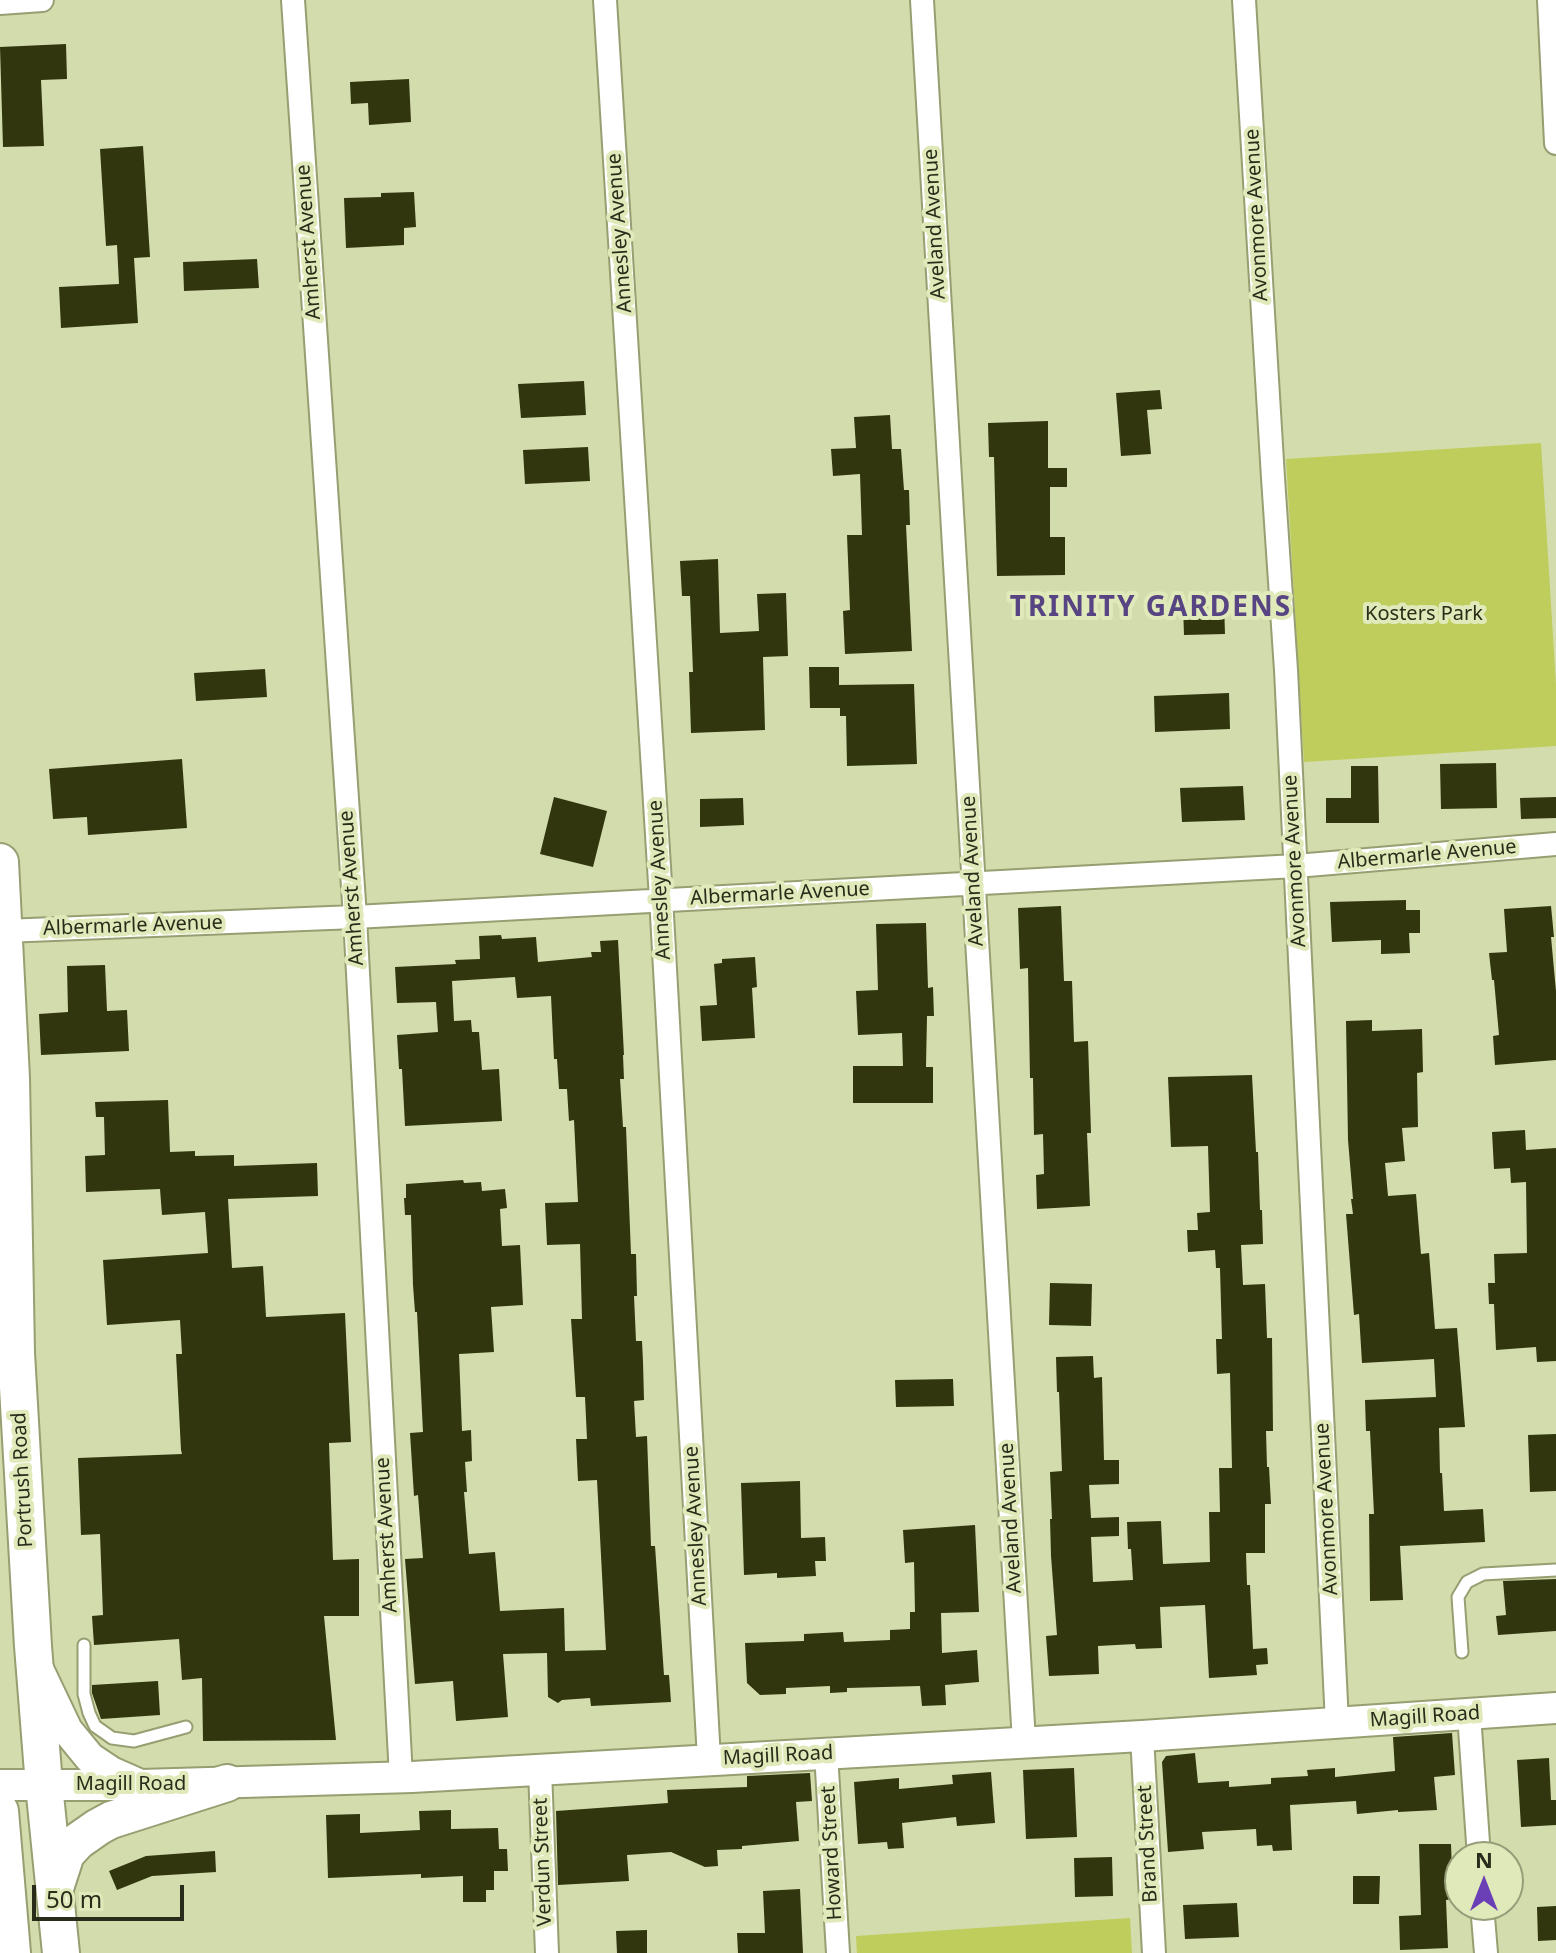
<!DOCTYPE html>
<html>
<head>
<meta charset="utf-8">
<style>
  body { margin:0 }
  #map { position:relative; width:1556px; height:1953px; overflow:hidden; background:#d3dcac; font-family:"Noto Sans",sans-serif }
  canvas { display:block }
  .north { position:absolute; left:1444px; top:1841px; width:80px; height:80px; box-sizing:border-box; background:#e0e9b9; border:2px solid #979d79; border-radius:50%; rotate:0deg; font-size:22px; font-weight:700; line-height:32px; text-align:center; color:#292c1a }
  .north::after { content:''; display:block; margin:auto; width:28px; height:36px; background:#6b3fb6; clip-path:polygon(50% 0,100% 100%,50% 72%,0 100%) }
  .scale { position:absolute; left:32px; top:1885px; width:152px; height:36px; box-sizing:border-box; border:4px solid #292c1a; border-top:0; padding-left:10px; font-size:24px; line-height:28px; white-space:nowrap; color:#292c1a; -webkit-text-stroke:6px #e0e9b9; paint-order:stroke }
</style>
</head>
<body>
<div id="map">
<canvas width="1556" height="1953"></canvas>
<div class="north">N</div>
<div class="scale">50 m</div>
</div>
<script>
const g = document.querySelector('canvas').getContext('2d');
g.lineJoin = 'round';
function paint(path, color) { g.fillStyle = color; g.fill(path, 'evenodd'); }
const poly = rows => new Path2D(rows.map(r => 'M' + r).join(''));
function stroke(path, color, width, dash) { g.strokeStyle = color; g.lineWidth = width; g.lineCap = dash ? 'butt' : 'round'; g.setLineDash(dash || []); g.stroke(path); }
function write(font, color, halo, rows, align = 'center') {
  g.font = font + ' "Noto Sans",sans-serif'; g.lineWidth = 8; g.setLineDash([]); g.textBaseline = 'middle'; g.strokeStyle = halo; g.fillStyle = color; for (const [text, x, y, turn = 0] of rows) {
    g.save(); g.translate(x, y); g.rotate((+turn || 0) * Math.PI / 180); g.textAlign = isNaN(turn) ? turn : align; if (halo) g.strokeText(text, 0, 0); g.fillText(text, 0, 0); g.restore();
  }
}
const green = poly([
  [1541,443,1556,685,1556,746,1304,762,1286,459],
  [1130,1918,1132,1953,857,1953,856,1936]
]);
const building = poly([
  [66,44,67,79,41,80,44,146,3,147,0,47],
  [409,79,411,122,369,125,368,103,351,104,350,82],
  [143,146,150,257,134,258,138,323,61,328,59,287,119,284,117,245,106,246,100,149],
  [414,192,416,227,404,228,404,245,346,248,344,198,381,197,381,193],
  [257,259,259,288,184,291,183,262],
  [584,381,586,415,521,418,518,384],
  [1160,390,1162,409,1147,410,1151,454,1121,456,1116,393],
  [890,415,892,449,901,449,904,490,909,490,910,525,906,525,912,651,845,654,843,611,850,610,847,535,862,535,860,474,833,476,831,449,856,448,854,417],
  [1048,421,1048,468,1067,468,1067,487,1050,487,1050,537,1065,537,1065,575,997,576,994,457,989,457,988,423],
  [588,447,590,481,525,484,523,450],
  [718,559,720,633,759,631,757,594,786,593,788,656,763,657,765,730,691,733,689,672,693,672,690,596,682,596,680,561],
  [1224,604,1225,634,1184,635,1183,605],
  [809,667,839,667,839,685,914,684,917,764,847,766,846,716,840,716,840,708,810,708],
  [265,669,267,697,196,701,194,673],
  [1229,693,1230,729,1155,732,1154,696],
  [182,759,187,828,88,835,87,817,53,819,49,769],
  [1496,763,1497,808,1441,809,1440,764],
  [1351,766,1378,766,1379,823,1326,823,1326,798,1351,798],
  [1243,786,1245,820,1182,822,1180,788],
  [554,797,607,811,593,867,540,854],
  [1556,797,1556,818,1521,819,1520,798],
  [743,798,744,825,700,827,700,799],
  [1406,900,1406,910,1420,910,1420,933,1409,933,1410,953,1381,954,1381,940,1332,942,1330,902],
  [1061,906,1064,981,1072,981,1074,1042,1088,1041,1091,1133,1087,1133,1090,1206,1037,1209,1036,1175,1044,1174,1043,1134,1034,1135,1033,1078,1030,1078,1028,968,1020,969,1018,908],
  [1551,906,1554,937,1551,937,1556,991,1556,1060,1495,1065,1493,1036,1499,1035,1494,980,1492,980,1489,953,1507,952,1504,909],
  [926,923,928,988,933,987,934,1016,927,1016,926,1067,933,1067,933,1103,853,1103,853,1066,903,1066,902,1033,858,1035,856,991,878,990,876,924],
  [501,935,502,939,536,937,538,962,592,957,591,952,601,952,600,941,618,940,624,1055,623,1055,624,1079,620,1079,623,1127,626,1127,631,1254,636,1254,637,1296,634,1296,636,1341,642,1341,643,1362,644,1400,634,1401,636,1437,647,1436,651,1546,655,1546,664,1675,669,1675,671,1702,591,1706,590,1698,562,1700,558,1703,548,1697,547,1653,503,1654,508,1717,456,1721,453,1681,415,1684,405,1559,423,1558,418,1495,414,1496,410,1433,423,1432,417,1312,415,1312,413,1285,411,1215,405,1215,404,1198,406,1198,406,1184,463,1180,464,1183,481,1182,482,1191,505,1189,507,1208,500,1209,502,1246,520,1245,523,1305,491,1307,494,1352,459,1354,462,1431,471,1430,472,1461,465,1462,467,1492,464,1492,469,1554,495,1552,500,1611,564,1608,565,1651,606,1650,597,1480,578,1481,576,1439,587,1439,585,1397,576,1397,571,1319,582,1319,580,1244,547,1245,545,1203,578,1202,574,1120,569,1121,567,1089,559,1089,557,1059,554,1059,551,996,517,998,515,977,452,981,454,1021,471,1020,472,1032,479,1032,482,1070,499,1069,502,1121,405,1126,402,1069,399,1069,397,1035,438,1032,436,1002,397,1003,395,967,456,964,455,960,480,959,479,936],
  [755,957,757,987,752,988,755,1038,702,1041,700,1006,717,1005,714,964,722,963,722,959],
  [105,965,107,1011,127,1010,129,1051,41,1055,39,1014,68,1012,67,966],
  [1372,1020,1372,1031,1422,1029,1423,1072,1417,1073,1418,1127,1402,1128,1405,1161,1385,1163,1388,1196,1416,1194,1421,1254,1429,1253,1435,1329,1457,1328,1465,1427,1439,1428,1440,1473,1442,1473,1444,1511,1483,1509,1485,1542,1400,1546,1403,1600,1370,1601,1369,1514,1374,1514,1370,1431,1366,1431,1365,1400,1436,1397,1434,1359,1362,1363,1359,1314,1354,1315,1346,1214,1353,1214,1351,1199,1353,1199,1348,1140,1346,1021],
  [1252,1075,1256,1152,1258,1152,1260,1210,1262,1210,1263,1244,1241,1245,1243,1285,1265,1284,1267,1338,1272,1338,1273,1431,1266,1431,1267,1467,1269,1467,1271,1504,1265,1504,1265,1553,1246,1553,1247,1585,1250,1585,1253,1649,1267,1648,1268,1664,1256,1665,1257,1675,1209,1678,1205,1605,1160,1607,1162,1648,1136,1649,1135,1644,1098,1646,1099,1674,1049,1676,1046,1636,1057,1635,1051,1556,1050,1519,1052,1519,1050,1472,1062,1471,1059,1392,1057,1392,1056,1357,1093,1356,1094,1378,1102,1377,1104,1460,1119,1460,1119,1484,1089,1485,1091,1518,1119,1517,1119,1536,1091,1537,1093,1582,1133,1580,1131,1549,1128,1549,1127,1522,1161,1521,1163,1564,1210,1562,1209,1512,1220,1512,1219,1468,1232,1468,1230,1373,1217,1374,1216,1339,1222,1339,1220,1268,1216,1268,1215,1250,1188,1252,1187,1230,1198,1230,1197,1213,1210,1212,1208,1146,1171,1147,1168,1077],
  [168,1100,170,1152,195,1151,195,1156,234,1155,234,1166,317,1163,318,1196,228,1199,232,1268,263,1266,266,1317,345,1313,351,1442,329,1443,333,1560,359,1559,359,1616,324,1616,336,1740,203,1741,202,1678,182,1680,179,1639,94,1645,92,1616,103,1615,100,1534,81,1535,78,1458,182,1454,181,1450,176,1354,182,1354,180,1320,107,1325,103,1260,208,1253,205,1212,162,1215,160,1189,86,1192,85,1156,105,1155,104,1117,96,1117,95,1102],
  [1525,1130,1526,1150,1556,1148,1556,1361,1537,1362,1536,1347,1496,1350,1494,1304,1489,1304,1488,1283,1495,1283,1494,1254,1527,1253,1526,1182,1511,1183,1510,1168,1494,1169,1492,1132],
  [1050,1283,1092,1284,1091,1326,1049,1325],
  [953,1379,954,1406,896,1407,895,1380],
  [1556,1434,1556,1491,1530,1492,1528,1435],
  [800,1481,801,1538,825,1537,826,1561,815,1561,816,1576,777,1578,777,1573,744,1575,741,1483],
  [975,1525,979,1612,941,1613,942,1653,977,1650,979,1682,945,1685,946,1705,922,1706,920,1686,847,1688,847,1692,830,1693,830,1686,786,1688,786,1694,760,1695,747,1683,745,1643,804,1641,804,1634,843,1632,844,1642,890,1640,890,1630,910,1629,910,1612,915,1612,914,1562,905,1563,903,1530],
  [1556,1579,1556,1631,1498,1635,1496,1616,1506,1615,1503,1581],
  [158,1681,160,1715,101,1719,92,1693,92,1685],
  [1452,1733,1455,1775,1434,1777,1437,1810,1398,1812,1398,1810,1357,1814,1356,1801,1290,1805,1292,1850,1273,1851,1272,1845,1257,1846,1256,1829,1202,1832,1204,1849,1168,1852,1162,1762,1166,1756,1195,1753,1198,1783,1229,1781,1229,1787,1271,1784,1271,1778,1308,1776,1307,1770,1335,1768,1335,1777,1395,1771,1393,1737],
  [1549,1758,1551,1800,1556,1800,1556,1825,1521,1827,1517,1760],
  [1074,1768,1077,1837,1026,1839,1023,1770],
  [991,1772,995,1823,957,1826,956,1817,902,1823,904,1848,888,1849,887,1842,858,1844,854,1782,899,1778,899,1789,953,1784,952,1775],
  [810,1773,812,1801,796,1802,799,1841,742,1846,742,1849,717,1850,718,1866,705,1867,671,1852,627,1855,629,1881,558,1885,556,1811,668,1803,667,1790,747,1787,747,1776],
  [451,1810,451,1829,498,1828,499,1849,507,1849,508,1871,494,1871,494,1890,486,1890,486,1902,463,1902,463,1876,421,1878,421,1874,328,1878,326,1815,360,1814,360,1833,420,1830,419,1811],
  [1419,1844,1451,1844,1453,1899,1446,1900,1448,1948,1400,1950,1399,1916,1421,1915],
  [215,1851,216,1872,152,1876,117,1890,109,1871,146,1856],
  [1112,1857,1113,1896,1075,1897,1074,1858],
  [1353,1876,1380,1876,1379,1904,1353,1904],
  [800,1889,803,1953,738,1953,737,1933,765,1933,763,1891],
  [1237,1903,1239,1937,1185,1939,1183,1905],
  [1556,1906,1556,1940,1538,1941,1537,1907],
  [647,1930,647,1953,617,1953,616,1931]
]);
const service = poly([
  [84,1645,84,1694,89,1713,95,1726,112,1738,134,1741,186,1727],
  [1462,1652,1458,1597,1467,1582,1483,1574,1556,1570]
]);
const minor = poly([
  [293,0,355,917,401,1777],
  [605,0,662,915,709,1759],
  [922,0,1024,1742],
  [1244,0,1273,478,1286,670,1337,1723],
  [1549,0,1556,143],
  [0,3,42,0],
  [4,931,355,917,1296,866,1556,844],
  [1469,1714,1479,1857],
  [1142,1736,1154,1953],
  [826,1753,838,1953],
  [540,1770,547,1953],
  [1482,1905,1486,1953]
]);
const secondary = poly([
  [38,1669,67,1730,90,1758,111,1772,136,1783],
  [0,1785,141,1785,412,1777,1142,1736,1556,1708]
]);
const trunk = poly([
  [0,862,11,1078,16,1353,33,1646,44,1785,61,1953],
  [0,1811,12,1953],
  [56,1885,66,1854,78,1841,98,1827,111,1820,227,1783]
]);
const streetNames = [
  ["Avonmore Avenue",1257,215,-93],
  ["Aveland Avenue",935,224,-93],
  ["Annesley Avenue",620,233,-94],
  ["Amherst Avenue",309,242,-94],
  ["Albermarle Avenue",1427,855,-5],
  ["Avonmore Avenue",1295,861,-93],
  ["Aveland Avenue",973,871,-93],
  ["Annesley Avenue",660,880,-93],
  ["Amherst Avenue",352,888,-94],
  ["Albermarle Avenue",780,894,-3],
  ["Albermarle Avenue",133,926,-2],
  ["Portrush Road",23,1480,-93],
  ["Avonmore Avenue",1327,1509,-93],
  ["Aveland Avenue",1011,1518,-93],
  ["Annesley Avenue",696,1526,-93],
  ["Amherst Avenue",387,1535,-93],
  ["Magill Road",1425,1717,-4],
  ["Magill Road",778,1756,-3],
  ["Magill Road",131,1784],
  ["Brand Street",1148,1844,-93],
  ["Howard Street",832,1853,-93],
  ["Verdun Street",543,1862,-92]
];
const parkNames = [
  ["Kosters Park",1424,614]
];
const districtNames = [
  ["TRINITY GARDENS",1151,608]
];
paint(green, '#bfcd5d');
paint(building, '#31360e');
stroke(service, '#979e71', 15);
stroke(minor, '#979e71', 26);
stroke(secondary, '#979e71', 34);
stroke(trunk, '#979e71', 40);
stroke(service, '#fff', 11);
stroke(minor, '#fff', 22);
stroke(secondary, '#fff', 30);
stroke(trunk, '#fff', 36);
write('20px', '#292c1a', '#e0e9b9', streetNames);
write('20px', '#292c17', '#e0e9b9', parkNames);
g.letterSpacing = '2px';
write('bold 28px', '#574482', '#e0e9b9', districtNames);
g.letterSpacing = '0px';
</script>
</body>
</html>
